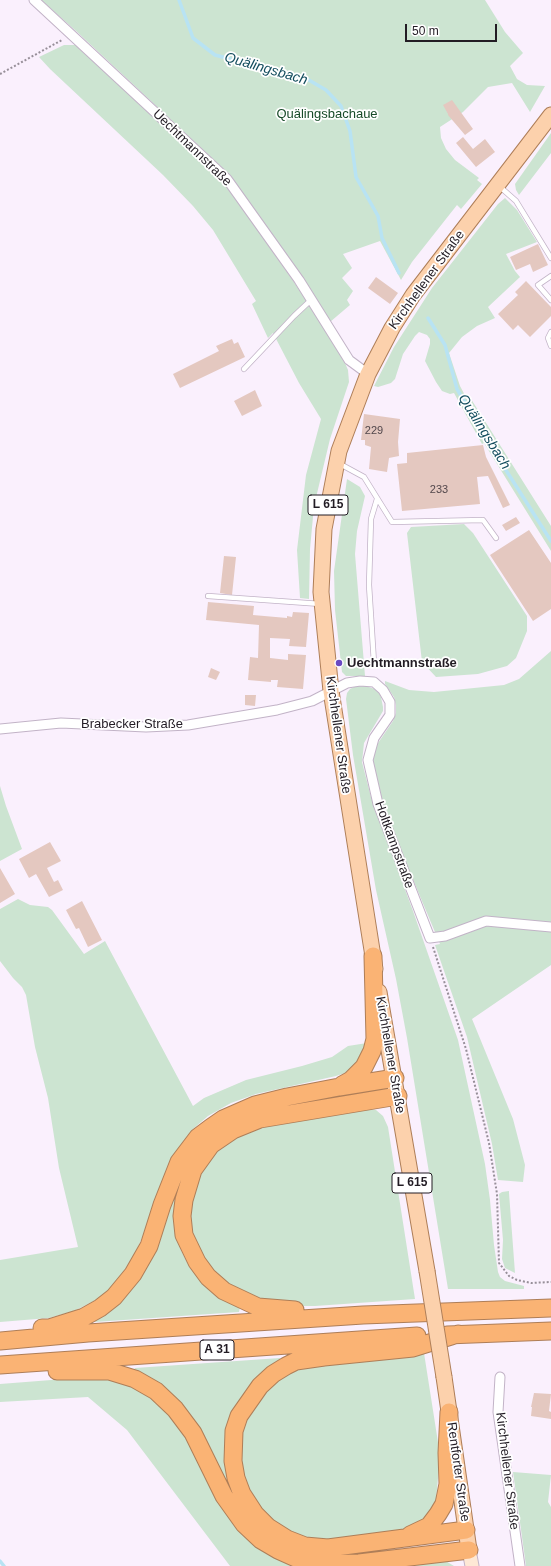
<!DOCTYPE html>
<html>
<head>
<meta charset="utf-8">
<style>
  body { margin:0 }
  #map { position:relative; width:551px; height:1566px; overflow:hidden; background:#faf0fd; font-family:Helvetica,sans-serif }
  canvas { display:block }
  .scale { position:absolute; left:405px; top:24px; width:92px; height:18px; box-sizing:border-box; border:2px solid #221c24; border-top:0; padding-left:5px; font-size:12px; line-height:14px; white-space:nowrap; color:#221c24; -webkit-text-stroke:3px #fff; paint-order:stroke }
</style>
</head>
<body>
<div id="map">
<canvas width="551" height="1566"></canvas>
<div class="scale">50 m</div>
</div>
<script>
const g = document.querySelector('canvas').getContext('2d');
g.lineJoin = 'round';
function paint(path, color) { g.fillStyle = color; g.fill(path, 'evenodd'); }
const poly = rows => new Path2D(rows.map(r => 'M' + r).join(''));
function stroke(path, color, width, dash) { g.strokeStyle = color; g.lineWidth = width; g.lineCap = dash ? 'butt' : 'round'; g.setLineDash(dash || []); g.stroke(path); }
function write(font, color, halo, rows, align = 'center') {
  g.font = font + ' Helvetica,sans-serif'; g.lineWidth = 3.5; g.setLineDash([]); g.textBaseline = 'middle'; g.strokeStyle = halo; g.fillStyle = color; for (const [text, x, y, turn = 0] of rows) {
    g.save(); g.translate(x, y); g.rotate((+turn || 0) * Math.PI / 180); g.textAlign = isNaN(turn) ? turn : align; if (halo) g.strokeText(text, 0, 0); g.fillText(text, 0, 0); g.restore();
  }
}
const green = poly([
  [41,0,485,0,505,32,523,53,510,66,517,79,527,85,545,86,530,112,512,83,488,87,463,112,440,127,441,138,446,149,455,160,479,178,477,180,482,184,461,209,457,205,412,262,401,280,380,241,343,254,352,268,342,278,353,291,347,300,350,305,330,322,231,176,76,31],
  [64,45,76,45,224,182,294,282,342,356,348,370,349,382,330,439,314,506,310,549,309,599,300,598,297,550,306,475,321,419,299,383,273,333,268,338,252,304,256,301,213,230,193,206,163,175,50,69,39,57],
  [551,133,551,153,519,195,516,190,515,184],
  [505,198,517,210,537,242,506,254,515,271,520,277,488,307,495,318,477,326,462,337,449,353,460,386,468,401,471,399,551,526,551,551,484,443,482,444,454,393,450,394,442,391,436,382,425,361,430,344,430,339,427,335,419,332,415,336,403,354,395,379,391,383,378,387,374,386,394,347,432,288,498,204],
  [347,479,360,487,365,496,357,531,355,554,365,676,346,676,342,672,335,610,334,571],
  [464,524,473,533,527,616,527,631,516,658,507,666,478,674,436,677,422,662,407,533,411,527],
  [551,651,551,965,472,1019,513,1119,525,1165,523,1182,498,1180,492,1144,467,1037,435,945,440,944,383,808,373,768,373,755,376,746,393,721,396,713,396,705,394,697,385,684,385,681,409,690,434,692,504,685,519,679],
  [356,686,365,686,372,688,378,691,381,697,383,707,383,711,364,743,362,762,371,797,413,911,458,1040,485,1164,490,1200,494,1245,498,1272,500,1277,505,1281,524,1286,524,1289,448,1289,407,1038,396,979,376,890,353,755,346,699,347,693,350,689],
  [0,786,6,806,22,849,0,861],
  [18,899,30,905,48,907,52,910,84,954,105,941,193,1106,204,1098,246,1080,302,1066,332,1057,348,1046,367,1043,359,1062,348,1072,336,1076,256,1094,231,1103,208,1116,193,1129,174,1155,155,1199,147,1226,133,1259,123,1274,108,1291,94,1301,74,1311,49,1318,0,1322,0,1260,78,1247,59,1168,48,1098,35,1047,26,995,22,987,13,978,0,961,0,909],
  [362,1108,376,1110,383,1116,388,1127,415,1299,315,1306,288,1306,268,1304,222,1285,191,1238,188,1219,191,1188,221,1144,257,1125],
  [183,1175,177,1193,175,1214,176,1233,181,1250,190,1268,201,1281,211,1292,224,1300,240,1307,239,1312,95,1322,94,1318,103,1314],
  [509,1191,509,1193,515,1273,505,1268,502,1259,503,1240,499,1194,502,1192],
  [424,1353,440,1455,436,1501,430,1514,418,1524,403,1530,321,1542,299,1537,262,1513,250,1493,241,1471,239,1441,248,1413,263,1392,296,1368],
  [280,1358,281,1362,263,1372,249,1386,237,1404,229,1425,224,1447,226,1470,233,1497,224,1480,133,1371,135,1368],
  [77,1378,107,1379,131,1386,152,1397,170,1414,264,1552,284,1562,298,1566,230,1566,127,1430,88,1397,0,1402,0,1384],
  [513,1472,551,1475,548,1502,551,1507,551,1566,526,1566],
  [444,1560,454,1566,400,1566]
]);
const stream = poly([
  [179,0,193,38,215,55,307,79,326,90,341,106,350,131,356,177,378,216,382,238,399,273],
  [428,318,445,345,457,389,490,445,551,541],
  [0,1561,4,1566]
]);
const building = poly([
  [452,100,473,129,465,135,448,115,448,114,443,105],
  [463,137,473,149,485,139,495,152,476,167,456,143],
  [538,244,548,265,533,272,530,264,516,270,510,257],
  [376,277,398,293,390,304,368,288],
  [526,281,551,307,551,316,530,337,518,325,513,330,498,314,518,295,515,292],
  [232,339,234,344,238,342,245,357,180,388,173,374,219,351,216,346],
  [255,390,262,406,242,416,234,401],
  [364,414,400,419,398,442,399,456,389,458,387,472,369,469,371,447,365,445,365,440,361,440],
  [483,445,486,457,510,505,503,508,488,476,477,477,480,504,402,511,397,464,407,463,407,453],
  [516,517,520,523,506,531,502,525],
  [529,530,551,563,551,609,533,621,490,555],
  [224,556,236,557,232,595,220,593],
  [208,602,254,606,253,615,287,618,287,616,292,617,293,612,309,613,306,647,289,646,290,639,270,638,270,658,288,660,288,654,306,655,303,689,277,687,278,680,271,680,271,682,248,680,250,657,258,658,259,625,206,620],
  [211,668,220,672,216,680,208,677],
  [245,695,256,695,255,706,245,705],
  [50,842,61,861,47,868,54,882,58,880,63,890,49,897,36,874,29,878,19,859],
  [0,868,15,894,0,903],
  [82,901,102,940,88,947,79,928,76,929,66,910],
  [534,1393,551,1394,549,1411,551,1412,551,1419,531,1416,532,1407,531,1407]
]);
const path = poly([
  [0,74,62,40],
  [433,947,466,1049,489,1143,497,1194,499,1263,509,1276,517,1280,531,1283,551,1282]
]);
const service = poly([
  [499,186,516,201,551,258],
  [551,276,538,285,551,300],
  [551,332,548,338,551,346],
  [244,369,294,316,311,300],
  [340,464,364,477,392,522,483,520,496,538],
  [208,596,321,604],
  [374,663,369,585,371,519,377,499]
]);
const minor = poly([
  [34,0,227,179,299,280,349,360,368,374],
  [0,729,61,723,146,727,188,725,277,710,312,701,347,683,360,681,374,682,383,690,390,702,390,715,374,738,368,760,378,804,430,938,445,936,486,921,551,927],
  [500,1377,498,1412,520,1566]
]);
const secondary = poly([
  [469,1550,472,1566]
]);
const primary = poly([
  [375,969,331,691,321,592,324,529,339,451,368,374,392,328,413,295,551,115],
  [379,992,427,1271],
  [444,1377,469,1550]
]);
const motorway = poly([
  [342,1085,351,1080,364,1067,372,1051,375,1039,373,956],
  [295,1310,258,1307,224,1291,208,1277,197,1262,184,1235,182,1216,184,1200,193,1170,211,1145,233,1130,260,1119,398,1096],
  [42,1328,49,1328,84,1317,100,1308,114,1297,133,1274,149,1246,162,1205,179,1162,198,1137,210,1128,223,1119,255,1105,287,1097,339,1087,395,1078],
  [458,1334,413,1348,324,1357,296,1361,286,1366,273,1374,260,1386,239,1416,234,1431,233,1461,236,1478,242,1494,255,1514,268,1527,287,1539,305,1546,328,1548,466,1530],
  [447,1335,551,1331],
  [0,1341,88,1333,363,1315,551,1308],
  [0,1365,417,1336],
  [57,1371,109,1371,135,1379,156,1391,175,1409,193,1433,224,1496,244,1524,261,1540,278,1550,298,1559,323,1564,359,1563,469,1550],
  [410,1535,429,1526,438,1514,444,1504,448,1484,447,1453,449,1412]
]);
const primaryBridge = poly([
  [427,1271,444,1377]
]);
const markers = [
  [339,663,4,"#6949c2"]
];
const numberNames = [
  ["229",374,431],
  ["233",439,490]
];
const shields = [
  [328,505,40],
  [412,1183,40],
  [217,1350,34]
];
const shieldNames = [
  ["L 615",328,505],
  ["L 615",412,1183],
  ["A 31",217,1350]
];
const parkNames = [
  ["Quälingsbachaue",327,114]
];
const streetNames = [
  ["Uechtmannstraße",192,148,44],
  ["Kirchhellener Straße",427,280,-54],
  ["Brabecker Straße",132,724],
  ["Kirchhellener Straße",338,735,82],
  ["Holtkampstraße",394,845,70],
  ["Kirchhellener Straße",390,1055,80],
  ["Kirchhellener Straße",507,1471,83],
  ["Rentforter Straße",458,1472,82]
];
const poiNames = [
  ["Uechtmannstraße",347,663]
];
const waterNames = [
  ["Quälingsbach",266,69,16],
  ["Quälingsbach",484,432,58]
];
paint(green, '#cce4d1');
stroke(stream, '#b8e3f3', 3.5);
paint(building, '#e4c8c0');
stroke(service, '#c2b3c7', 6);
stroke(minor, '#c2b3c7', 11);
stroke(secondary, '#c2b3c7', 15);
stroke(primary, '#ae7e58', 17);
stroke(motorway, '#ae7e58', 19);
stroke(path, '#978f99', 2, [2, 2]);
stroke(service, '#fff', 4.5);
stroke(minor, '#fff', 9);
stroke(secondary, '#fee8d5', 13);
stroke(primary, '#fcd1ac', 15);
stroke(motorway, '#fab374', 17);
stroke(primaryBridge, '#ae7e58', 17, []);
stroke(primaryBridge, '#fcd1ac', 15);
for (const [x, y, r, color] of markers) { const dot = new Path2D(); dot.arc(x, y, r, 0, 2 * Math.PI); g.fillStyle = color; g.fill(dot); stroke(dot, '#fff', 1.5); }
write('11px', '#52474b', null, numberNames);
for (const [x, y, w] of shields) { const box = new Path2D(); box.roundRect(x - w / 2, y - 10, w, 20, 3); g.fillStyle = '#fff'; g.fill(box); stroke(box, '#221c24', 1); }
write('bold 12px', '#221c24', null, shieldNames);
write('13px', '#184b29', '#fff', parkNames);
write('13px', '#221c24', '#fff', streetNames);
write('bold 13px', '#221c24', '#fff', poiNames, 'left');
write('italic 14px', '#134d5e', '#fff', waterNames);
</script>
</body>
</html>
